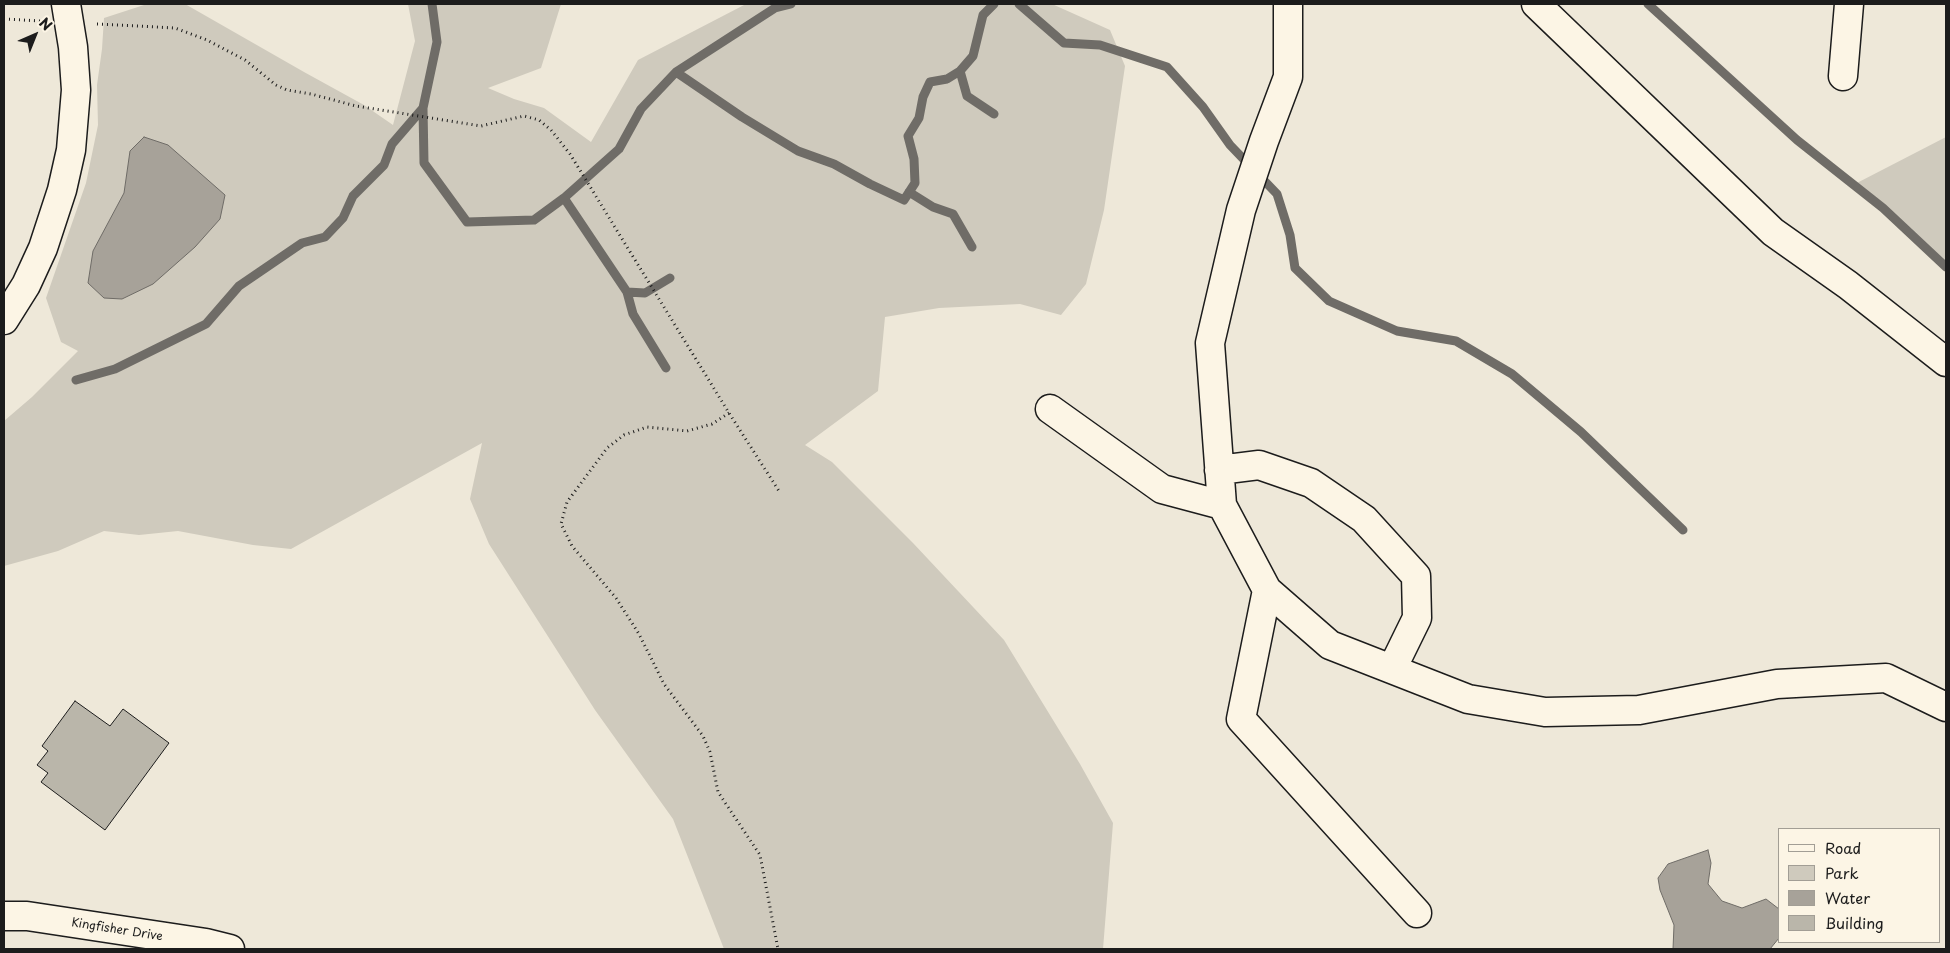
<!DOCTYPE html>
<html>
<head>
<meta charset="utf-8">
<style>
  body { margin:0 }
  #map { position:relative; width:1950px; height:953px; overflow:hidden; background:#eee8d9; font-family:"Playpen Sans",sans-serif }
  canvas { display:block }
  .frame { position:absolute; inset:0; border:5px solid #1c1c1c; pointer-events:none }
  .legend { position:absolute; left:1778px; top:828px; width:162px; height:115px; box-sizing:border-box; background:#fcf5e5; border:1px solid #a29e95; margin:0; padding:6px 9px; list-style:none; font-size:15px; color:#1c1c1c }
  .legend li { display:flex; align-items:center; gap:10px; height:25px }
  .legend b { width:25px; border:1px solid #a29e95 }
  .north { position:absolute; left:10px; top:10px; width:50px; height:50px; -webkit-text-stroke:4px #fcf5e5; paint-order:stroke; rotate:44deg; font-size:14px; font-weight:700; line-height:20px; text-align:center; color:#1c1c1c }
  .north::after { content:''; display:block; margin:auto; width:18px; height:22px; background:#1c1c1c; clip-path:polygon(50% 0,100% 100%,50% 72%,0 100%) }
</style>
</head>
<body>
<div id="map">
<canvas width="1950" height="953"></canvas>
<div class="frame"></div>
<ul class="legend">
<li><b style="height:6px;background:#fcf5e5"></b>Road</li>
<li><b style="height:14px;background:#cfcabd"></b>Park</li>
<li><b style="height:14px;background:#a7a299"></b>Water</li>
<li><b style="height:14px;background:#bab6aa"></b>Building</li>
</ul>
<div class="north">N</div>
</div>
<script>
const g = document.querySelector('canvas').getContext('2d');
g.lineJoin = 'round';
function paint(path, color) { g.fillStyle = color; g.fill(path, 'evenodd'); }
const poly = rows => new Path2D(rows.map(r => 'M' + r).join(''));
function stroke(path, color, width, dash) { g.strokeStyle = color; g.lineWidth = width; g.lineCap = dash ? 'butt' : 'round'; g.setLineDash(dash || []); g.stroke(path); }
function write(font, color, halo, rows, align = 'center') {
  g.font = font + ' "Playpen Sans",sans-serif'; g.lineWidth = 4.5; g.setLineDash([]); g.textBaseline = 'middle'; g.strokeStyle = halo; g.fillStyle = color; for (const [text, x, y, turn = 0] of rows) {
    g.save(); g.translate(x, y); g.rotate((+turn || 0) * Math.PI / 180); g.textAlign = isNaN(turn) ? turn : align; if (halo) g.strokeText(text, 0, 0); g.fillText(text, 0, 0); g.restore();
  }
}
const green = poly([
  [185,4,304,72,364,105,393,125,415,41,408,4,561,4,541,68,488,88,514,99,544,108,591,142,638,60,746,4,1052,4,1110,30,1125,66,1104,210,1086,284,1061,315,1020,304,939,308,885,317,878,391,805,445,832,462,913,543,1004,640,1080,764,1113,823,1103,949,724,949,673,819,595,710,489,544,470,499,482,443,291,549,253,545,178,531,139,535,104,531,58,551,4,566,4,421,32,397,78,351,61,342,46,298,86,183,98,125,97,85,102,49,104,18,144,5],
  [1946,137,1946,267,1883,208,1853,185]
]);
const water = poly([
  [144,137,168,145,225,195,220,219,195,247,153,284,122,299,104,298,88,283,93,251,124,193,130,151,144,137],
  [1708,850,1711,863,1708,884,1722,901,1742,908,1766,899,1779,909,1779,938,1770,949,1673,949,1674,925,1660,890,1658,878,1668,864,1708,850]
]);
const stream = poly([
  [432,4,437,42,423,108,424,163,467,222,534,220,564,198,619,149,641,109,676,72,775,8,791,4],
  [1019,4,1064,43,1100,45,1167,67,1203,107,1230,145,1277,194,1290,235,1295,268,1329,301,1397,331,1456,341,1512,374,1581,432,1683,530],
  [1648,4,1797,140,1883,208,1946,267],
  [960,71,967,96,994,114],
  [676,72,742,117,798,151,834,164,870,184,904,200,915,183,914,159,908,136,919,118,923,97,930,82,947,79,960,71,973,56,983,15,994,4],
  [909,192,933,207,953,214,972,247],
  [564,198,627,292,633,314,666,368],
  [627,292,645,293,670,278],
  [76,380,115,369,206,324,239,286,302,243,325,237,343,218,353,196,384,165,392,144,423,108]
]);
const building = poly([
  [75,701,110,726,123,709,169,743,105,830,41,782,48,773,37,765,48,751,42,746,75,701]
]);
const path = poly([
  [4,19,41,21],
  [97,24,175,28,207,40,245,60,276,85,287,90,311,94,356,106,481,126,524,116,539,120,551,130,570,154,729,413,779,491],
  [729,413,712,424,687,431,647,427,624,435,607,448,567,502,561,524,572,546,616,598,639,634,664,684,703,736,710,752,718,792,760,855,778,949]
]);
const minor = poly([
  [1288,4,1288,77,1264,141,1241,210,1210,343,1222,505,1267,590,1330,645,1468,699,1545,712,1639,710,1777,684,1886,678,1946,707],
  [1536,4,1773,232,1848,285,1946,362],
  [1843,76,1849,4],
  [4,320,26,285,43,248,62,190,71,150,76,90,73,47,66,4],
  [1050,409,1162,489,1222,505],
  [1219,470,1259,465,1311,483,1364,519,1416,576,1417,618,1392,669],
  [1267,590,1241,719,1417,913],
  [4,916,27,916,206,943,230,949]
]);
const streetNames = [
  ["Kingfisher Drive",117,930,9]
];
paint(green, '#cfcabd');
paint(water, '#a7a299');
stroke(water, '#6f6c67', 1);
stroke(stream, '#6f6c67', 9);
paint(building, '#bab6aa');
stroke(building, '#1c1c1c', 1);
stroke(minor, '#1c1c1c', 31);
stroke(path, '#1c1c1c', 3, [1, 4]);
stroke(minor, '#fcf5e5', 28);
write('12px', '#1c1c1c', '#fcf5e5', streetNames);
</script>
</body>
</html>
